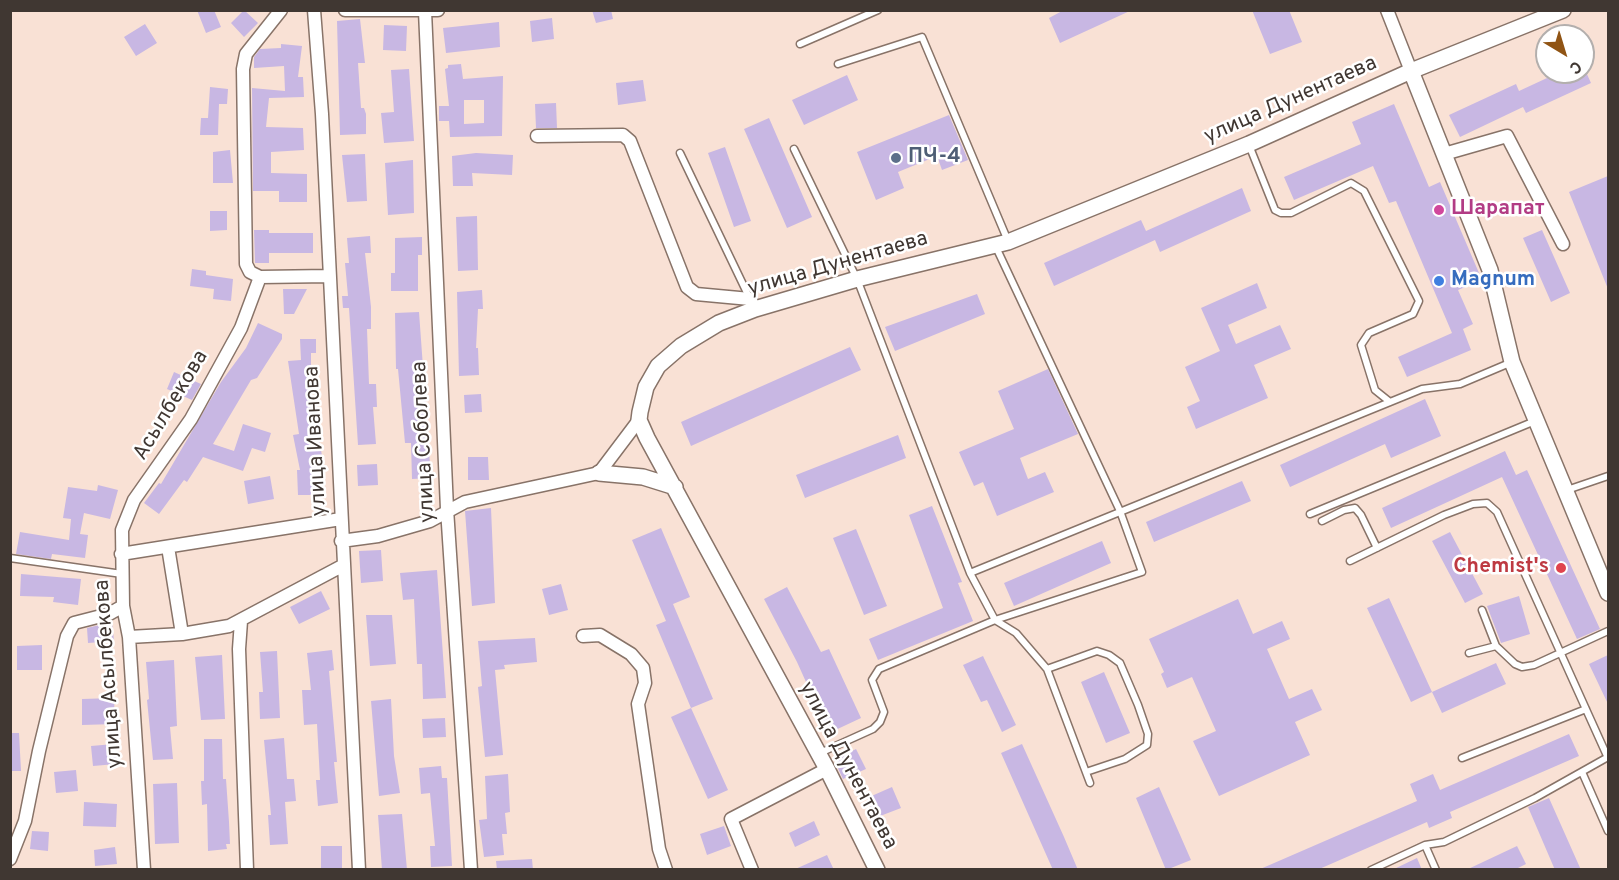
<!DOCTYPE html>
<html>
<head>
<meta charset="utf-8">
<style>
  body { margin:0 }
  #map { position:relative; width:1619px; height:880px; overflow:hidden; background:#f9e1d5; font-family:Overpass,sans-serif }
  canvas { display:block }
  .frame { position:absolute; inset:0; border:12px solid #403732; pointer-events:none }
  .north { position:absolute; left:1535px; top:24px; width:60px; height:60px; box-sizing:border-box; background:#fff; border:2px solid #b3afad; border-radius:50%; rotate:142deg; font-size:16px; font-weight:700; line-height:24px; text-align:center; color:#403732 }
  .north::after { content:''; display:block; margin:auto; width:21px; height:27px; background:#905414; clip-path:polygon(50% 0,100% 100%,50% 72%,0 100%) }
</style>
</head>
<body>
<div id="map">
<canvas width="1619" height="880"></canvas>
<div class="frame"></div>
<div class="north">С</div>
</div>
<script>
const g = document.querySelector('canvas').getContext('2d');
g.lineJoin = 'round';
function paint(path, color) { g.fillStyle = color; g.fill(path, 'evenodd'); }
const poly = rows => new Path2D(rows.map(r => 'M' + r).join(''));
function stroke(path, color, width, dash) { g.strokeStyle = color; g.lineWidth = width; g.lineCap = dash ? 'butt' : 'round'; g.setLineDash(dash || []); g.stroke(path); }
function write(font, color, halo, rows, align = 'center') {
  g.font = font + ' Overpass,sans-serif'; g.lineWidth = 5; g.setLineDash([]); g.textBaseline = 'middle'; g.strokeStyle = halo; g.fillStyle = color; for (const [text, x, y, turn = 0] of rows) {
    g.save(); g.translate(x, y); g.rotate((+turn || 0) * Math.PI / 180); g.textAlign = isNaN(turn) ? turn : align; if (halo) g.strokeText(text, 0, 0); g.fillText(text, 0, 0); g.restore();
  }
}
const building = poly([
  [197,10,214,10,221,27,206,33],
  [244,10,258,23,244,37,231,23],
  [592,10,611,10,613,19,596,23],
  [1064,10,1132,10,1060,43,1049,18],
  [1252,10,1289,10,1302,42,1270,54],
  [552,18,554,39,532,42,530,21],
  [360,19,365,63,358,63,361,108,364,108,366,114,366,134,340,135,337,21],
  [499,22,500,47,446,53,443,28],
  [145,24,157,43,136,56,124,37],
  [384,25,407,26,406,51,383,50],
  [281,44,302,46,298,77,303,77,304,97,269,98,266,127,303,128,304,150,271,152,271,173,307,174,307,202,279,202,279,191,253,191,252,88,285,91,284,66,254,68,254,57,260,49,281,48],
  [461,64,463,79,503,76,502,136,450,137,449,121,439,121,439,106,449,106,445,69,448,68,448,65],
  [464,100,484,100,484,123,464,124],
  [409,69,414,141,384,143,381,113,394,112,391,70],
  [1560,72,1586,72,1591,83,1526,113,1523,107,1460,137,1449,115,1516,84,1519,91],
  [847,75,858,100,804,125,792,100],
  [643,80,646,101,618,105,616,83],
  [210,87,228,89,227,104,219,104,218,135,200,135,201,118,208,118],
  [556,103,557,128,536,128,535,104],
  [1394,104,1429,187,1440,182,1482,280,1458,290,1473,324,1463,329,1471,350,1407,377,1398,357,1452,333,1396,201,1389,203,1373,166,1294,200,1284,177,1361,144,1352,122],
  [949,115,968,160,942,170,937,156,898,172,904,188,876,200,857,152],
  [769,118,812,217,787,228,744,129],
  [725,147,751,221,734,227,708,153],
  [230,150,233,183,213,183,213,152],
  [476,153,513,155,512,175,472,173,473,186,453,186,452,156],
  [365,154,367,201,347,202,342,155],
  [413,160,414,213,388,215,385,163],
  [1608,176,1608,289,1569,192],
  [1242,188,1251,211,1160,252,1155,240,1054,286,1044,263,1141,220,1146,231],
  [210,211,227,211,227,230,210,231],
  [477,216,478,270,458,271,456,217],
  [254,230,269,230,269,233,313,233,313,253,269,253,269,263,255,263],
  [1542,230,1570,293,1551,302,1523,238],
  [370,236,371,253,365,253,371,307,371,329,367,329,369,384,376,384,377,407,373,407,376,444,358,445,349,308,343,308,342,296,348,296,345,263,349,263,347,238],
  [422,237,422,255,418,255,418,291,391,291,391,273,395,273,395,238],
  [192,269,206,271,206,275,233,279,231,301,213,299,214,289,190,286],
  [1257,283,1267,308,1228,325,1236,344,1280,325,1291,349,1254,365,1268,398,1196,429,1187,407,1200,401,1185,367,1220,351,1201,308],
  [283,289,307,289,294,314,284,314],
  [482,290,483,309,478,309,476,348,478,348,479,375,459,376,457,292],
  [977,294,985,314,895,351,885,327],
  [419,312,431,478,412,479,411,443,405,443,398,369,396,369,395,313],
  [258,323,282,334,282,339,257,378,251,380,213,444,234,451,243,424,271,433,265,452,252,448,243,471,203,457,187,482,184,480,159,514,144,503,159,483,161,484,221,382,246,348],
  [300,339,316,339,316,353,311,353,311,380,309,380,322,456,319,457,320,495,298,495,297,470,300,470,293,435,299,434,288,361,301,360],
  [850,347,861,370,691,446,681,422],
  [1048,369,1078,434,1020,458,1028,479,1045,472,1054,492,997,516,983,482,974,486,959,452,1014,429,998,391],
  [174,372,201,384,192,400,167,389],
  [481,394,482,412,465,413,464,395],
  [1425,399,1441,436,1391,458,1385,444,1290,487,1280,465],
  [898,435,906,458,805,498,796,475],
  [1505,451,1516,475,1527,470,1600,629,1577,639,1502,477,1391,528,1382,508],
  [468,457,488,457,489,480,468,480],
  [377,464,378,485,358,486,357,465],
  [270,476,274,499,248,504,244,481],
  [1242,481,1251,501,1154,542,1146,522],
  [98,485,118,490,110,519,84,513,80,534,88,535,85,558,52,554,51,559,16,554,20,532,69,540,71,519,63,518,68,487,97,491],
  [932,506,962,582,958,583,973,621,878,660,869,639,943,608,909,515],
  [491,508,495,603,472,606,465,511],
  [661,528,690,597,673,604,713,699,691,708,656,625,666,621,632,540],
  [856,529,887,606,864,615,833,538],
  [1450,532,1483,594,1465,603,1432,541],
  [1102,541,1111,563,1014,606,1004,583],
  [381,550,383,581,361,583,359,551],
  [437,570,446,698,423,699,422,664,417,664,414,599,403,600,400,573],
  [21,574,81,579,78,605,53,602,54,597,20,596],
  [561,584,568,610,549,615,542,589],
  [787,587,821,652,829,649,861,718,829,733,797,662,764,599],
  [321,591,330,609,299,624,290,607],
  [1519,596,1530,634,1501,643,1487,606],
  [1389,598,1432,692,1411,702,1367,608],
  [1238,599,1253,634,1282,621,1290,639,1267,649,1289,699,1312,689,1322,710,1295,722,1310,755,1219,796,1193,741,1216,731,1192,677,1167,688,1161,674,1164,672,1149,639],
  [366,615,392,615,396,664,370,666],
  [112,622,114,641,88,643,87,628],
  [535,638,537,662,504,665,505,669,495,670,503,755,485,757,478,687,482,686,478,641],
  [42,645,42,670,17,670,17,646],
  [332,650,334,670,329,671,337,762,334,762,338,803,318,806,316,780,320,780,317,724,304,725,302,690,311,690,307,653],
  [277,651,280,718,260,719,259,692,263,692,260,652],
  [222,655,225,719,201,720,195,657],
  [1608,655,1608,704,1589,664],
  [983,656,1016,725,1002,732,987,700,981,702,963,665],
  [174,660,177,726,170,727,173,759,153,760,147,700,149,699,146,662],
  [1496,663,1506,684,1442,713,1432,692],
  [1104,672,1130,733,1106,743,1081,682],
  [114,698,115,724,82,725,82,699],
  [391,699,394,756,400,793,379,796,371,701],
  [691,708,728,790,708,799,671,717],
  [445,718,446,737,423,738,422,719],
  [10,733,19,733,21,771,10,771],
  [1569,734,1579,756,1450,812,1452,818,1429,828,1427,822,1317,870,1258,870,1417,801,1410,784,1433,774,1440,790],
  [284,738,287,779,294,779,296,801,285,802,288,844,270,845,268,815,271,815,264,740],
  [204,739,222,739,223,779,226,779,229,822,230,844,226,844,227,849,208,851,207,804,202,805,201,781,204,781],
  [114,744,116,764,93,766,91,746],
  [1022,744,1064,837,1078,870,1053,870,1001,753],
  [856,749,866,769,843,779,834,760],
  [441,766,442,778,447,778,452,866,431,867,430,846,435,846,430,793,421,794,419,768],
  [76,770,78,791,56,793,54,772],
  [508,774,510,812,505,813,507,834,502,834,504,855,484,857,479,820,487,819,485,776],
  [177,783,179,843,155,844,153,784],
  [892,787,901,808,875,818,867,798],
  [1159,787,1191,860,1166,870,1136,798],
  [1549,798,1581,870,1555,870,1528,807],
  [84,802,117,804,116,827,83,826],
  [402,814,407,870,382,870,378,815],
  [814,821,820,835,795,847,789,833],
  [724,826,731,846,707,855,700,834],
  [32,831,49,832,48,851,30,849],
  [321,846,342,846,342,868,321,868],
  [1517,846,1526,864,1514,870,1466,870],
  [115,847,117,864,95,866,94,850],
  [827,855,834,870,793,870],
  [1417,858,1422,870,1392,870],
  [532,859,533,870,497,870,496,861]
]);
const service = poly([
  [800,44,878,10],
  [838,64,922,37,1008,241],
  [1249,145,1275,210,1281,213,1291,213,1351,183,1364,191,1419,301,1413,314,1369,333,1361,345,1375,390,1390,402],
  [794,149,857,279,970,573,995,620,1016,633,1047,669,1090,783],
  [680,153,750,299],
  [1567,490,1608,476],
  [1310,514,1535,421],
  [1322,521,1344,510,1355,508,1361,515,1377,548],
  [10,558,122,574],
  [1350,561,1444,515,1473,504,1487,503,1497,512,1608,758],
  [970,573,1422,389,1460,384,1512,362],
  [1482,610,1496,646,1515,664,1522,667,1534,665,1608,631],
  [1469,653,1496,646],
  [1047,669,1097,651,1109,655,1120,663,1138,705,1148,734,1147,745,1125,759,1086,772],
  [820,753,873,729,880,722,884,712,872,680,879,669,995,620,1142,572,1120,511,995,245],
  [1462,758,1586,709],
  [1582,772,1608,831],
  [1425,845,1436,870],
  [1371,870,1425,845,1444,842,1535,798,1608,757]
]);
const minor = poly([
  [314,10,322,114,359,870],
  [345,10,438,10],
  [1387,10,1411,71],
  [425,11,447,509,471,870],
  [537,136,623,135,630,141,687,287,696,294,750,299,755,309],
  [1444,154,1507,136,1563,244],
  [260,277,250,272,246,264,243,69,246,54,281,10],
  [341,541,378,536,430,521,465,502,599,473,639,420],
  [168,547,182,634],
  [121,554,341,519],
  [241,621,239,649,247,870],
  [583,636,600,635,631,654,643,668,645,683,638,704,659,849,666,870],
  [129,637,182,634,229,626,342,566],
  [10,859,25,821,39,751,67,636,74,623,109,614,123,606],
  [144,870,129,637,123,606,122,530,134,500,191,419,241,328,260,277,329,276],
  [752,870,731,819,827,769]
]);
const tertiary = poly([
  [1411,71,1490,270,1512,362,1608,593],
  [599,473,643,477,675,487],
  [877,870,827,769,647,438,639,420,640,412,646,387,658,366,681,346,719,323,755,309,857,279,1008,242,1249,144,1411,71,1563,10]
]);
const markers = [
  [896,158,6,"#5c6f8a"],
  [1439,210,6,"#d1479c"],
  [1439,281,6,"#3f7fe0"],
  [1561,568,6,"#e0444e"]
];
const streetNames = [
  ["улица Дунентаева",1291,101,-24],
  ["улица Дунентаева",838,265,-16],
  ["Асылбекова",172,406,-59],
  ["улица Иванова",317,441,-93],
  ["улица Соболева",425,442,-93],
  ["улица Асылбекова",110,674,-94],
  ["улица Дунентаева",847,766,62]
];
const serviceNames = [
  ["ПЧ-4",908,158]
];
const hotelNames = [
  ["Шарапат",1451,210]
];
const shopNames = [
  ["Magnum",1451,281]
];
const healthNames = [
  ["Chemist's",1549,568]
];
paint(building, '#c8b7e3');
stroke(service, '#887368', 9);
stroke(minor, '#887368', 15);
stroke(tertiary, '#887368', 18);
stroke(service, '#fff', 6);
stroke(minor, '#fff', 12);
stroke(tertiary, '#fff', 15);
for (const [x, y, r, color] of markers) { const dot = new Path2D(); dot.arc(x, y, r, 0, 2 * Math.PI); g.fillStyle = color; g.fill(dot); stroke(dot, '#fff', 2); }
write('21px', '#403732', '#fff', streetNames);
write('bold 21px', '#4e5e75', '#fff', serviceNames, 'left');
write('bold 21px', '#b23c85', '#fff', hotelNames, 'left');
write('bold 21px', '#366cbe', '#fff', shopNames, 'left');
write('bold 21px', '#be3a42', '#fff', healthNames, 'right');
</script>
</body>
</html>
